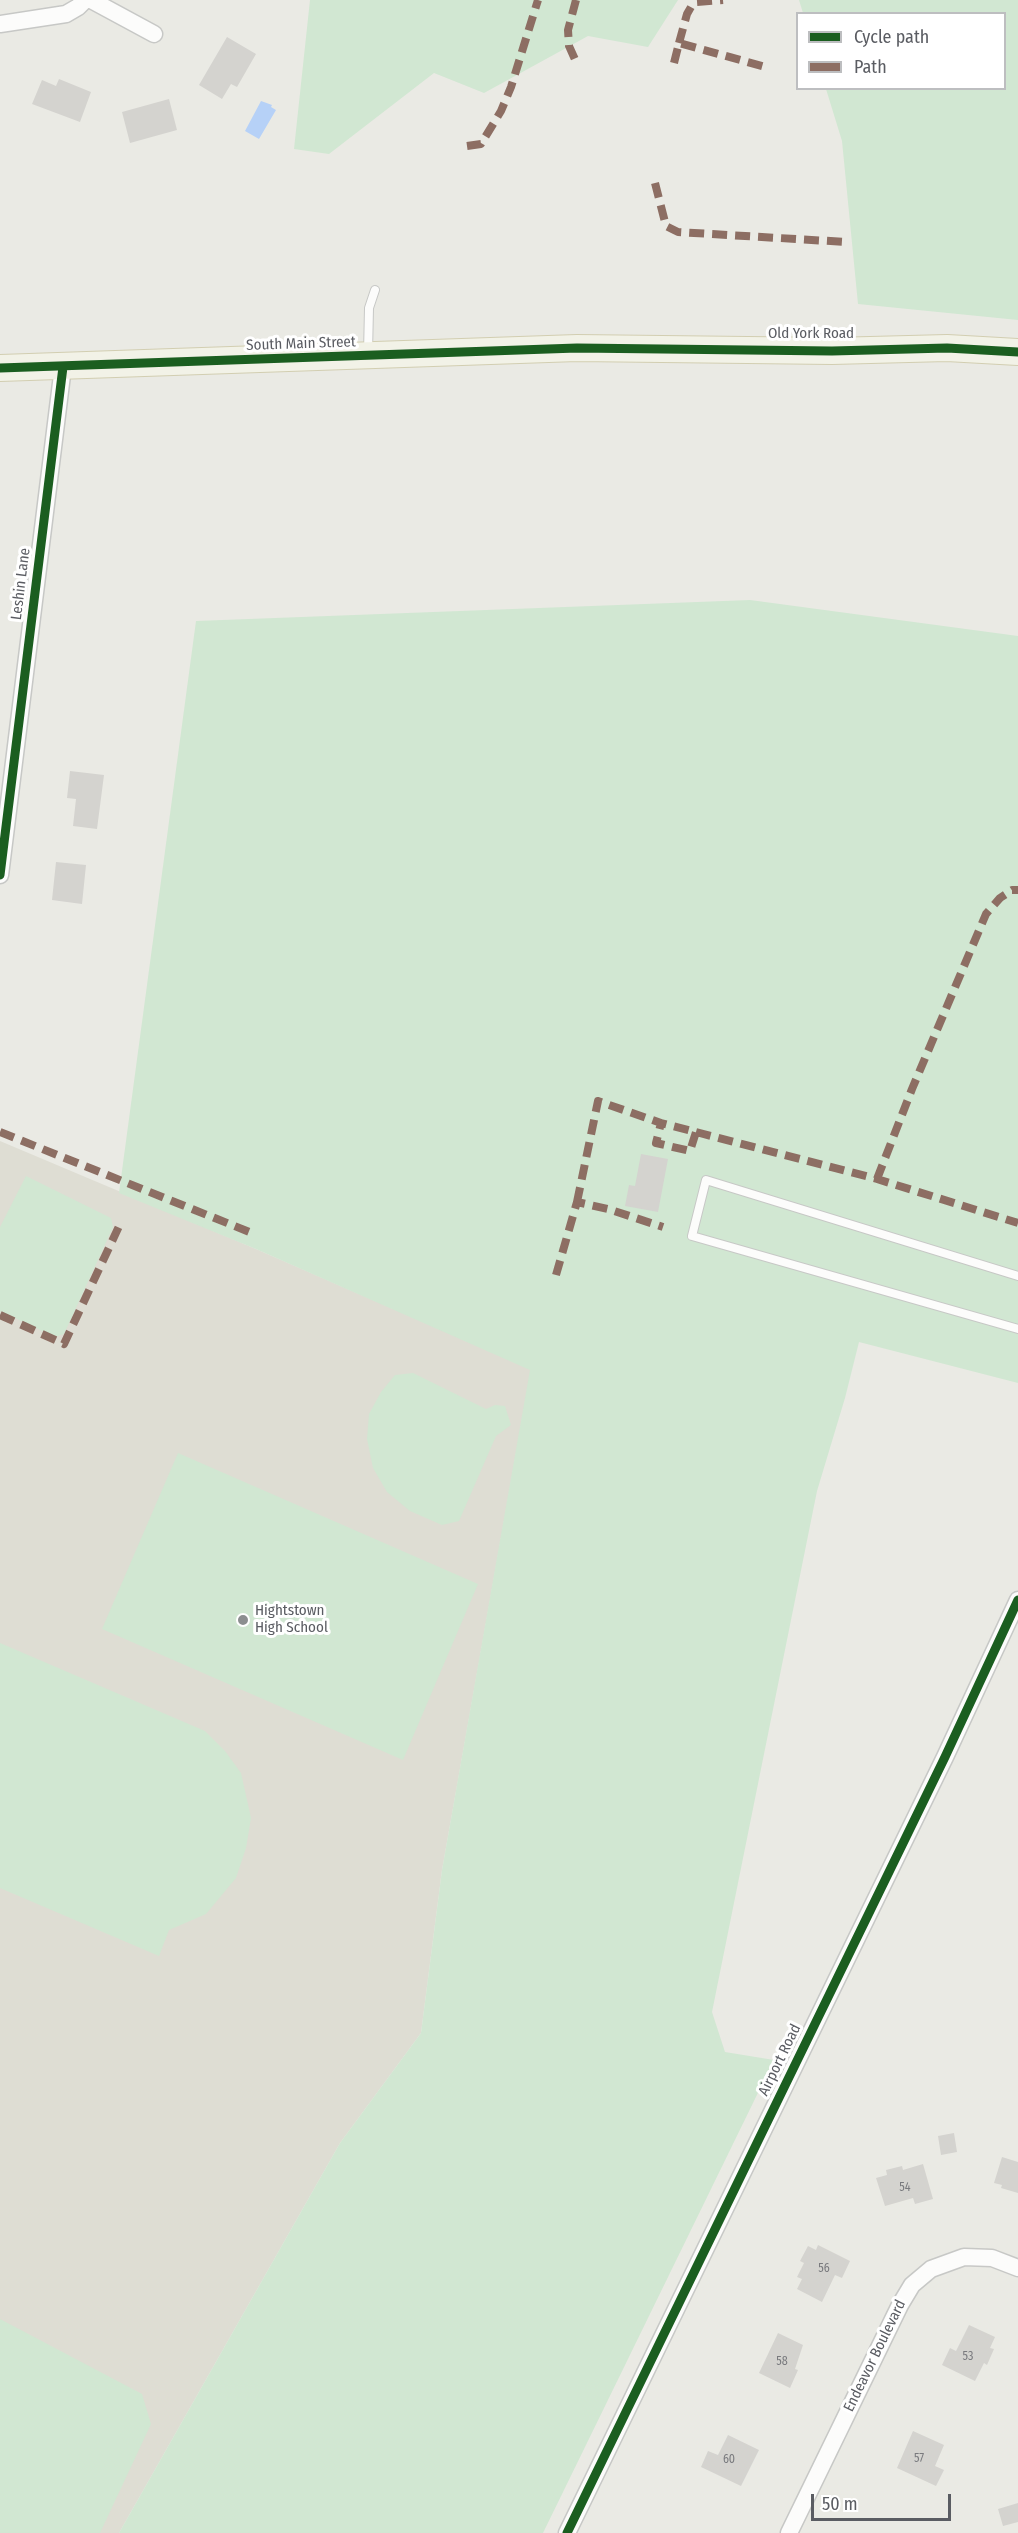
<!DOCTYPE html>
<html>
<head>
<meta charset="utf-8">
<style>
  body { margin:0 }
  #map { position:relative; width:1018px; height:2533px; overflow:hidden; background:#eaeae4; font-family:"Fira Sans Condensed",sans-serif }
  canvas { display:block }
  .legend { position:absolute; left:796px; top:12px; width:210px; height:78px; box-sizing:border-box; background:#fff; border:2px solid #bdbec0; margin:0; padding:8px 10px; list-style:none; font-size:18px; color:#5a5c62 }
  .legend li { display:flex; align-items:center; gap:12px; height:30px }
  .legend b { width:30px; border:2px solid #bdbec0 }
  .scale { position:absolute; left:811px; top:2494px; width:140px; height:27px; box-sizing:border-box; border:3px solid #5a5c62; border-top:0; padding-left:8px; font-size:18px; line-height:21px; white-space:nowrap; color:#5a5c62; -webkit-text-stroke:4px #fff; paint-order:stroke }
</style>
</head>
<body>
<div id="map">
<canvas width="1018" height="2533"></canvas>
<ul class="legend">
<li><b style="height:8px;background:#1b5e20"></b>Cycle path</li>
<li><b style="height:8px;background:#8d6e63"></b>Path</li>
</ul>
<div class="scale">50 m</div>
</div>
<script>
const g = document.querySelector('canvas').getContext('2d');
g.lineJoin = 'round';
function paint(path, color) { g.fillStyle = color; g.fill(path, 'evenodd'); }
const poly = rows => new Path2D(rows.map(r => 'M' + r).join(''));
function stroke(path, color, width, dash) { g.strokeStyle = color; g.lineWidth = width; g.lineCap = dash ? 'butt' : 'round'; g.setLineDash(dash || []); g.stroke(path); }
function write(font, color, halo, rows, align = 'center') {
  g.font = font + ' "Fira Sans Condensed",sans-serif'; g.lineWidth = 6; g.setLineDash([]); g.textBaseline = 'middle'; g.strokeStyle = halo; g.fillStyle = color; for (const [text, x, y, turn = 0] of rows) {
    g.save(); g.translate(x, y); g.rotate((+turn || 0) * Math.PI / 180); g.textAlign = isNaN(turn) ? turn : align; if (halo) g.strokeText(text, 0, 0); g.fillText(text, 0, 0); g.restore();
  }
}
const education = poly([
  [0,1141,256,1249,531,1369,442,1870,421,2033,340,2143,119,2533,0,2533]
]);
const green = poly([
  [310,0,678,0,648,47,588,36,484,93,434,73,329,154,294,149],
  [799,0,1018,0,1018,320,858,304,842,141,826,89,1004,88,1004,14,803,13],
  [750,600,1018,636,1018,1383,859,1342,845,1398,817,1491,712,2012,725,2052,774,2060,543,2533,119,2533,340,2143,421,2033,442,1870,530,1370,256,1249,119,1193,196,621],
  [26,1176,111,1218,113,1227,64,1334,55,1337,0,1311,0,1227],
  [413,1373,486,1409,495,1405,505,1406,511,1425,496,1436,459,1521,442,1525,410,1511,387,1492,373,1468,367,1439,369,1414,381,1392,395,1375],
  [178,1453,478,1584,403,1760,102,1629],
  [0,1643,205,1731,225,1751,241,1773,251,1818,246,1848,236,1878,206,1914,169,1930,159,1956,0,1888],
  [0,2319,142,2394,151,2424,100,2533,0,2533]
]);
const water = poly([
  [261,101,272,105,271,107,276,110,259,139,245,131]
]);
const building = poly([
  [227,37,256,54,237,87,231,84,222,99,199,85],
  [59,79,91,92,80,122,32,104,42,80,56,86],
  [169,99,177,130,130,143,122,112],
  [70,771,104,775,97,829,73,826,76,799,67,798],
  [56,862,86,865,82,904,52,900],
  [641,1154,668,1159,658,1212,625,1206,629,1185,635,1186],
  [954,2133,957,2152,941,2155,938,2136],
  [1002,2157,1018,2162,1018,2193,1001,2188,1002,2185,994,2183],
  [923,2164,933,2199,915,2204,913,2198,885,2206,876,2178,887,2175,886,2170,902,2166,903,2170],
  [818,2245,850,2261,842,2278,835,2275,822,2302,797,2289,802,2279,797,2277,804,2263,800,2261,808,2246,816,2250],
  [969,2325,995,2337,990,2348,994,2349,987,2365,984,2363,975,2381,942,2365,950,2348,956,2351],
  [778,2333,803,2345,795,2369,798,2370,790,2388,759,2373],
  [913,2431,944,2445,935,2466,944,2470,936,2486,897,2468],
  [728,2435,759,2450,741,2486,701,2467,708,2451,718,2455],
  [1018,2503,1018,2522,1003,2526,998,2509]
]);
const service = poly([
  [368,353,369,308,375,290],
  [1018,1276,706,1180,692,1236,1018,1329]
]);
const minor = poly([
  [91,0,154,34],
  [0,24,66,14,78,7,85,0],
  [0,875,63,367],
  [567,2533,945,1757,1018,1600],
  [789,2533,900,2305,912,2285,931,2269,964,2257,992,2258,1018,2268]
]);
const primary = poly([
  [0,368,577,348,832,351,947,348,1018,352]
]);
const quiet = poly([
  [576,0,568,30,569,46,577,64],
  [679,43,687,14,691,7,697,2,723,0],
  [674,63,679,43,769,68],
  [467,146,481,144,501,111,511,87,538,0],
  [655,183,666,226,678,232,846,242],
  [0,1132,252,1233],
  [696,1132,877,1179,1018,1223],
  [877,1179,912,1089,986,914,1000,898,1012,890,1018,890],
  [577,1202,598,1101,661,1123,656,1143,690,1151,696,1132,661,1123],
  [556,1275,577,1202,608,1209,663,1227],
  [0,1315,64,1344,121,1222]
]);
const cycleway = poly([
  [0,368,577,348,832,351,947,348,1018,352],
  [0,875,63,367],
  [567,2533,945,1757,1018,1600]
]);
const markers = [
  [243,1620,6,"#8c8e90"]
];
const numberNames = [
  ["54",905,2188],
  ["56",824,2269],
  ["53",968,2357],
  ["58",782,2362],
  ["57",919,2459],
  ["60",729,2460]
];
const streetNames = [
  ["Old York Road",811,334],
  ["South Main Street",301,344,-2],
  ["Leshin Lane",21,584,-83],
  ["Airport Road",780,2060,-64],
  ["Endeavor Boulevard",875,2356,-64]
];
const poiNames = [
  ["Hightstown",255,1611],
  ["High School",255,1628]
];
paint(education, '#deddd3');
paint(green, '#d1e7d2');
paint(water, '#b6d1f7');
paint(building, '#d4d3cf');
stroke(service, '#c7c8c6', 10);
stroke(minor, '#c7c8c6', 19);
stroke(primary, '#d2ceb1', 28);
stroke(service, '#fcfcfb', 8);
stroke(minor, '#fcfcfb', 16);
stroke(primary, '#f2f2e7', 26);
stroke(quiet, '#8d6e63', 8, [15, 8]);
stroke(cycleway, '#1b5e20', 9);
for (const [x, y, r, color] of markers) { const dot = new Path2D(); dot.arc(x, y, r, 0, 2 * Math.PI); g.fillStyle = color; g.fill(dot); stroke(dot, '#fff', 2); }
write('12px', '#797a7e', null, numberNames);
write('15px', '#5a5c62', '#fff', streetNames);
write('15px', '#5a5c62', '#fff', poiNames, 'left');
</script>
</body>
</html>
